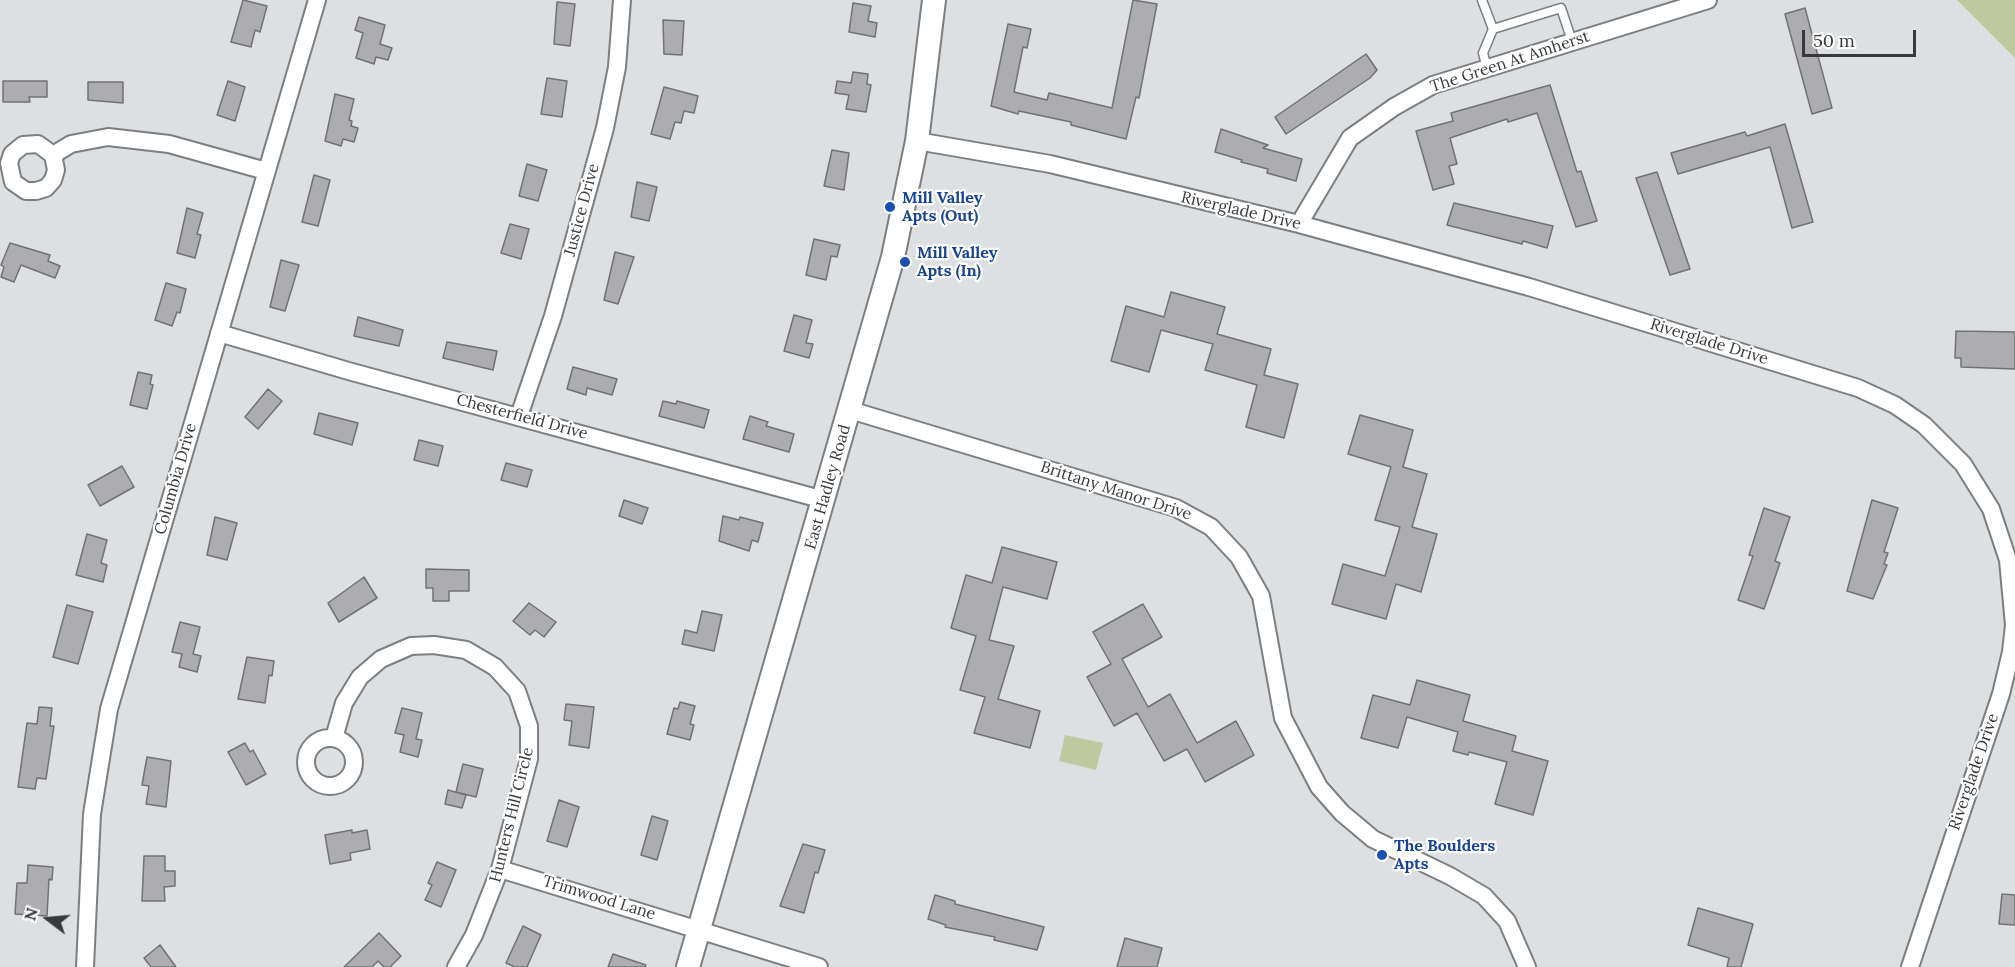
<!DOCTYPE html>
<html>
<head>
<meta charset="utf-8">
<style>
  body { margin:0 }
  #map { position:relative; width:2015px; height:967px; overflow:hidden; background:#dde0e2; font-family:Lora,serif }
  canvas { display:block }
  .north { position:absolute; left:18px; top:889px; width:60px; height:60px; -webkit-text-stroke:4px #fff; paint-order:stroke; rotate:286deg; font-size:16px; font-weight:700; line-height:24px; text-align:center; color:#38393a }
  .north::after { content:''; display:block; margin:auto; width:21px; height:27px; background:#38393a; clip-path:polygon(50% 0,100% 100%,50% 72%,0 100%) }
  .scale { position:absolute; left:1802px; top:30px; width:114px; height:27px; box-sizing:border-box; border:3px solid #38393a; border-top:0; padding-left:8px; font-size:18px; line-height:21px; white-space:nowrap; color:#38393a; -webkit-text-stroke:4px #fff; paint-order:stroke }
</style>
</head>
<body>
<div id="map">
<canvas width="2015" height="967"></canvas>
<div class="north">N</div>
<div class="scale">50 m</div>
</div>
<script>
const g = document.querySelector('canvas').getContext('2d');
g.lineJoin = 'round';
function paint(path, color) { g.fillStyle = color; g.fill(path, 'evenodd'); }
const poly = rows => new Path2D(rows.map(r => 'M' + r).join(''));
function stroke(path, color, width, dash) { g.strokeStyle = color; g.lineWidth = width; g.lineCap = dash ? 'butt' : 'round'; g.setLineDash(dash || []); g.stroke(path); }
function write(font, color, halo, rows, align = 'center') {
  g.font = font + ' Lora,serif'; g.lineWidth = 4.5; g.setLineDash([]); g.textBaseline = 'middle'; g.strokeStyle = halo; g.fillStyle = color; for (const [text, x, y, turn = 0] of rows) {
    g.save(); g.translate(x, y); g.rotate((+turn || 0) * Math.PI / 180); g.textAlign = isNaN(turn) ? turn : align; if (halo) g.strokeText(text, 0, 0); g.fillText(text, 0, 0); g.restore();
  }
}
const green = poly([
  [1957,0,2015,0,2015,58],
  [1065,735,1103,743,1096,770,1059,761]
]);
const building = poly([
  [243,0,267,6,260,32,255,30,251,47,231,42,243,0],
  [1133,0,1157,4,1139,98,1136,97,1126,139,1071,125,1071,122,1019,111,1018,114,991,106,1008,24,1031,29,1027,48,1023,47,1014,92,1047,100,1049,93,1112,108,1133,0],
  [557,2,575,4,570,46,554,44,557,2],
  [853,3,871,6,868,21,877,23,875,37,849,32,853,3],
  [1805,8,1832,108,1812,114,1785,14,1805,8],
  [359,17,385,25,380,44,392,48,388,60,376,57,374,64,356,58,363,33,355,30,359,17],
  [663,20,684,21,682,55,664,54,663,20],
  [1366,54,1377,70,1370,78,1286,134,1275,117,1366,54],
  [853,72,868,74,867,84,871,85,866,112,846,109,849,95,835,93,837,81,851,83,853,72],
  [547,78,567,81,562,117,541,114,547,78],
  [3,81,47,81,47,97,29,97,30,102,3,102,3,81],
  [228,81,245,87,235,121,217,115,228,81],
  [88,82,123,82,123,103,88,100,88,82],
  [1550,85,1577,172,1581,171,1597,221,1576,227,1537,113,1508,122,1507,119,1450,138,1457,164,1449,166,1454,184,1433,190,1416,131,1453,121,1451,113,1550,85],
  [664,87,698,96,694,113,684,111,681,123,675,122,670,139,651,134,664,87],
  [335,94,354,99,349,120,352,121,351,126,358,128,354,142,343,139,341,146,325,141,335,94],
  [1785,124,1813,222,1792,228,1770,147,1678,174,1671,153,1745,132,1747,136,1785,124],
  [1221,129,1268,145,1263,148,1302,159,1296,181,1267,173,1268,169,1241,162,1242,160,1215,152,1221,129],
  [832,150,849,153,844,190,824,186,832,150],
  [527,164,547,170,538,201,519,196,527,164],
  [1657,172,1690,269,1670,275,1636,178,1657,172],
  [314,175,330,180,318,226,302,222,314,175],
  [637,182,657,187,649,221,631,217,637,182],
  [1454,203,1553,226,1547,248,1523,241,1522,244,1447,225,1454,203],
  [187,208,203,213,197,234,201,235,195,258,177,253,187,208],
  [510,224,529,229,521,259,501,253,510,224],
  [814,239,840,245,837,257,831,256,826,280,806,275,814,239],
  [10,243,50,255,48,261,60,266,55,278,21,265,14,282,1,277,4,267,1,265,10,243],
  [615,252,634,257,618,304,604,300,615,252],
  [281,260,299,265,285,311,270,307,281,260],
  [166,283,186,289,180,313,177,312,172,326,155,320,166,283],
  [1171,292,1225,307,1217,334,1271,349,1264,375,1298,384,1284,438,1246,427,1257,385,1205,370,1213,344,1161,330,1149,372,1111,361,1126,306,1164,317,1171,292],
  [794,315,812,320,806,343,813,344,809,358,784,351,794,315],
  [358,317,403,330,399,346,354,336,358,317],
  [1956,331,2015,332,2015,369,1961,367,1961,358,1955,358,1956,331],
  [447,342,497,351,493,370,443,358,447,342],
  [573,367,617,379,612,395,587,388,586,395,567,389,573,367],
  [138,372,152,375,150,384,153,385,147,409,130,405,138,372],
  [268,389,282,401,258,429,245,417,268,389],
  [663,401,676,404,677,401,709,410,704,428,659,416,663,401],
  [319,413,358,423,352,445,314,434,319,413],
  [1360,415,1413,430,1403,467,1427,474,1412,527,1437,534,1421,592,1396,584,1386,619,1332,604,1343,564,1385,576,1400,527,1375,520,1391,467,1348,454,1360,415],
  [750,416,768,422,766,426,794,434,789,452,743,439,750,416],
  [419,440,443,446,438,466,414,460,419,440],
  [506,463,532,470,527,487,501,480,506,463],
  [122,466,134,487,100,506,88,485,122,466],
  [624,500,648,508,642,524,619,516,624,500],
  [1872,500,1898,508,1884,552,1888,553,1884,564,1887,565,1873,599,1847,591,1872,500],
  [1764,508,1790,517,1775,561,1780,563,1764,609,1738,600,1753,556,1749,555,1764,508],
  [723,516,739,520,740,517,763,523,758,542,752,540,749,551,719,541,723,516],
  [215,517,237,523,227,560,207,555,215,517],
  [87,534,107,540,101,563,107,565,103,582,76,575,87,534],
  [1002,547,1057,562,1047,599,1003,587,989,640,1014,646,998,699,1040,711,1030,748,974,733,985,697,960,690,976,636,951,628,966,575,992,583,1002,547],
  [426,569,469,570,469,591,449,591,449,601,433,601,433,588,426,588,426,569],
  [364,577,377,598,339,622,328,603,364,577],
  [529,603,556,622,544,637,535,630,530,635,513,621,529,603],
  [1143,604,1162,637,1122,659,1148,707,1170,694,1197,743,1236,721,1254,755,1205,782,1187,749,1164,761,1137,713,1114,726,1087,677,1111,664,1093,632,1143,604],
  [67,605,93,612,78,664,53,657,67,605],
  [702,611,722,615,714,651,682,644,685,630,697,633,702,611],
  [180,622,200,627,193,654,201,656,197,672,179,667,182,654,172,652,180,622],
  [247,657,274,661,272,676,269,675,265,703,238,699,247,657],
  [1417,680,1470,695,1463,721,1516,736,1512,751,1548,761,1533,815,1495,804,1507,762,1469,752,1468,755,1453,751,1458,732,1407,717,1398,748,1361,738,1373,695,1410,705,1417,680],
  [680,702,695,706,690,724,694,725,690,740,667,734,674,708,678,709,680,702],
  [566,704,594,707,589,748,569,745,572,721,564,720,566,704],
  [39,707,52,708,50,726,54,726,46,779,37,778,35,789,18,787,27,723,37,724,39,707],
  [402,708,422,713,416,739,422,740,418,757,400,752,404,735,395,733,402,708],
  [245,743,250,752,253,750,266,774,246,785,228,752,245,743],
  [147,757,171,761,166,807,146,804,149,786,142,785,147,757],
  [463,764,483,769,476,797,456,792,463,764],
  [448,790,466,795,462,808,445,804,448,790],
  [559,800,579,807,567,847,547,841,559,800],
  [652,816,668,821,657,860,641,855,652,816],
  [352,830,352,833,367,830,370,849,350,853,351,860,330,864,325,835,352,830],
  [803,844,825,850,818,873,815,872,804,913,780,906,803,844],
  [144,856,165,856,165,871,175,871,175,886,164,887,165,901,142,901,144,856],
  [437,862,456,870,441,907,425,900,432,885,428,883,437,862],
  [28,865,53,867,52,880,49,879,47,916,15,914,17,883,27,883,28,865],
  [2002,894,2015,895,2015,925,1999,924,2002,894],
  [935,895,955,901,955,904,1044,927,1037,950,994,940,995,937,945,927,946,925,928,919,935,895],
  [1698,908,1753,924,1741,967,1727,967,1729,958,1688,945,1698,908],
  [523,926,541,935,527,967,515,967,506,963,523,926],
  [379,933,401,956,390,967,384,967,378,961,372,967,344,967,379,933],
  [1125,938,1162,948,1157,967,1117,967,1125,938],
  [160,945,176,967,151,967,144,958,160,945],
  [613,954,646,965,645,967,608,967,613,954]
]);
const lane = poly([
  [1482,0,1493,29,1561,8,1572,41],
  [1487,68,1483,53,1493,29]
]);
const street = poly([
  [917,141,1050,164,1299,224,1529,287,1858,388,1895,405,1924,425,1963,464,1991,509,2008,560,2014,625,2011,652,2001,694,1910,967],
  [53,155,56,170,53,180,46,188,36,191,26,191,13,182,9,163,12,154,23,145,38,144,53,155,71,144,108,137,169,144,266,171],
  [1299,224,1350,138,1394,107,1433,85,1708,0],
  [219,333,352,372,824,500],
  [850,410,1176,508,1211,527,1239,557,1261,596,1283,718,1319,787,1342,813,1373,839,1450,876,1484,896,1507,921,1527,967],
  [519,416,553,316,605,128,617,67,622,0],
  '306 762a24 24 0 1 1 48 0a24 24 0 1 1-48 0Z',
  [334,738,344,703,360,677,381,659,411,646,434,645,466,650,495,667,517,691,529,726,529,759,500,869,474,935,456,967],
  [500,869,819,967],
  [85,967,92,814,109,709,317,0]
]);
const secondary = poly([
  [688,967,893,257,917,141,934,0]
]);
const markers = [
  [890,207,6,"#1a4fb4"],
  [905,262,6,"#1a4fb4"],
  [1382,855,6,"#1a4fb4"]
];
const streetNames = [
  ["The Green At Amherst",1510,62,-18],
  ["Justice Drive",582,210,-75],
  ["Riverglade Drive",1241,211,13],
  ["Riverglade Drive",1709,342,17],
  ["Chesterfield Drive",522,417,15],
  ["Columbia Drive",176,479,-74],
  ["East Hadley Road",828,487,-74],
  ["Brittany Manor Drive",1116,491,18],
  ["Riverglade Drive",1974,772,-71],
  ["Hunters Hill Circle",512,815,-76],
  ["Trimwood Lane",599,898,17]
];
const transitNames = [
  ["Mill Valley",902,198],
  ["Apts (Out)",902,216],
  ["Mill Valley",917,253],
  ["Apts (In)",917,271],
  ["The Boulders",1394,846],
  ["Apts",1394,864]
];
paint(green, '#c0c99e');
paint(building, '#adacb0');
stroke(building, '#727175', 1.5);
stroke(lane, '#7c7e81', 11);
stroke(street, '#7c7e81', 20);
stroke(secondary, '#7c7e81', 26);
stroke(lane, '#fff', 8);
stroke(street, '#fff', 16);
stroke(secondary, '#fff', 22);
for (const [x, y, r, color] of markers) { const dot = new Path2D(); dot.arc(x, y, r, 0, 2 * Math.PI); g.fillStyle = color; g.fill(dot); stroke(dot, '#fff', 2); }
write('16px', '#38393a', '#fff', streetNames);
write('bold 16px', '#164399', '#fff', transitNames, 'left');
</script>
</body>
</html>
